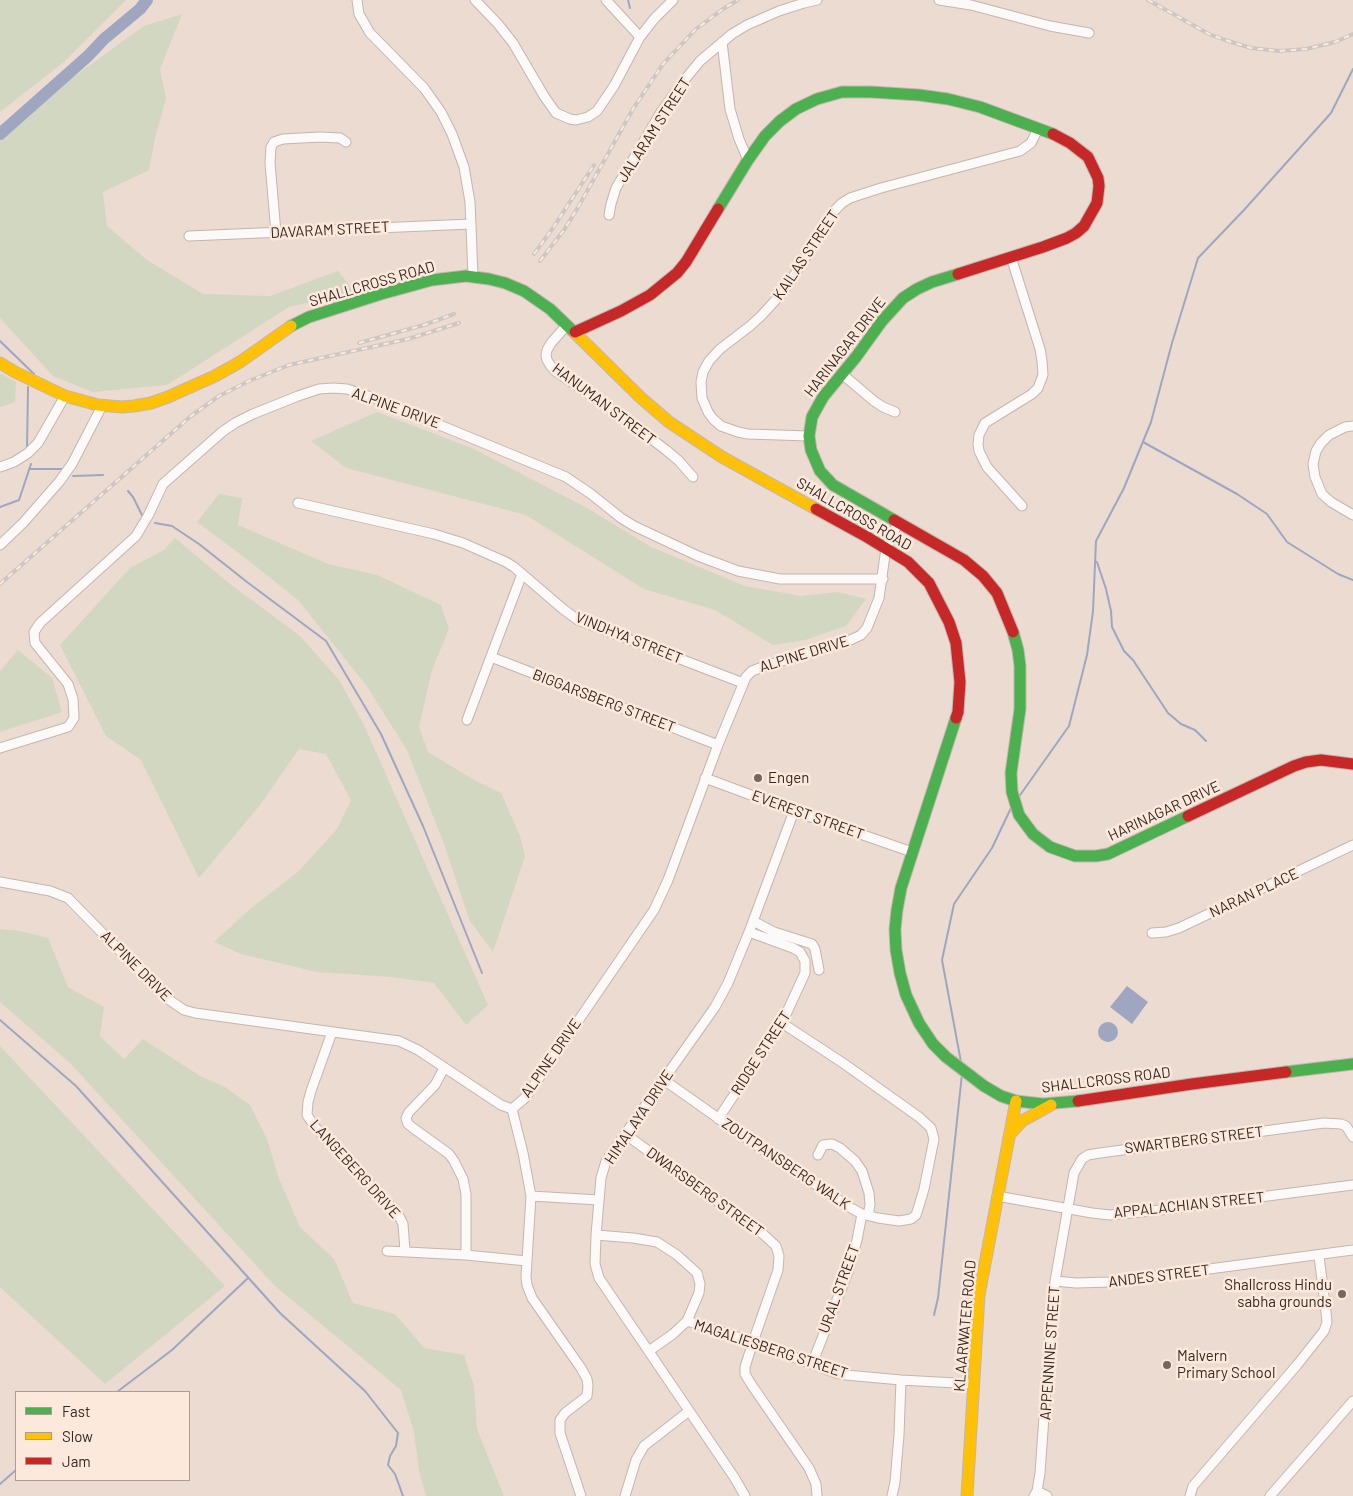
<!DOCTYPE html>
<html>
<head>
<meta charset="utf-8">
<style>
  body { margin:0 }
  #map { position:relative; width:1353px; height:1496px; overflow:hidden; background:#ecdbd0; font-family:Barlow,sans-serif }
  canvas { display:block }
  .legend { position:absolute; left:15px; top:1391px; width:175px; height:90px; box-sizing:border-box; background:#fde9dc; border:1px solid #ad9c91; margin:0; padding:6px 9px; list-style:none; font-size:15px; color:#342820 }
  .legend li { display:flex; align-items:center; gap:10px; height:25px }
  .legend b { width:25px; border:1px solid #ad9c91 }
</style>
</head>
<body>
<div id="map">
<canvas width="1353" height="1496"></canvas>
<ul class="legend">
<li><b style="height:6px;background:#4caf50"></b>Fast</li>
<li><b style="height:6px;background:#ffc107"></b>Slow</li>
<li><b style="height:6px;background:#c62828"></b>Jam</li>
</ul>
</div>
<script>
const g = document.querySelector('canvas').getContext('2d');
g.lineJoin = 'round';
function paint(path, color) { g.fillStyle = color; g.fill(path, 'evenodd'); }
const poly = rows => new Path2D(rows.map(r => 'M' + r).join(''));
function stroke(path, color, width, dash) { g.strokeStyle = color; g.lineWidth = width; g.lineCap = dash ? 'butt' : 'round'; g.setLineDash(dash || []); g.stroke(path); }
function write(font, color, halo, rows, align = 'center') {
  g.font = font + ' Barlow,sans-serif'; g.lineWidth = 5; g.setLineDash([]); g.textBaseline = 'middle'; g.strokeStyle = halo; g.fillStyle = color; for (const [text, x, y, turn = 0] of rows) {
    g.save(); g.translate(x, y); g.rotate((+turn || 0) * Math.PI / 180); g.textAlign = isNaN(turn) ? turn : align; if (halo) g.strokeText(text, 0, 0); g.fillText(text, 0, 0); g.restore();
  }
}
const green = poly([
  [0,0,126,0,65,61,0,112],
  [182,14,160,69,166,99,155,138,149,170,103,192,107,226,147,260,203,294,270,296,338,271,355,292,289,307,167,385,93,392,53,376,0,318,0,130,144,26],
  [0,373,16,382,15,402,0,407],
  [377,412,472,448,587,508,651,547,745,586,801,596,838,592,866,599,846,626,805,640,773,645,715,610,644,589,526,515,346,468,311,441],
  [219,494,242,498,238,525,328,564,377,575,441,605,449,629,432,670,419,727,428,752,474,780,501,793,520,836,525,856,493,952,470,921,444,844,407,750,366,685,298,600,248,560,197,522],
  [175,538,230,584,300,636,339,680,364,725,488,1005,466,1025,434,983,391,977,317,972,241,954,214,942,250,909,299,871,337,829,351,800,326,754,299,749,260,805,199,878,141,760,106,736,60,645,130,568,164,550],
  [18,650,52,678,62,712,0,732,0,671],
  [0,929,20,931,48,938,68,987,104,1007,100,1036,124,1059,143,1039,200,1076,225,1087,250,1105,267,1139,279,1179,300,1227,334,1259,353,1303,395,1314,424,1348,464,1355,474,1386,477,1429,504,1496,426,1496,419,1471,414,1432,401,1390,275,1286,70,1063,0,1002],
  [0,1046,225,1286,105,1384,0,1287]
]);
const water = poly([
  [1127,986,1148,1002,1132,1024,1110,1007],
  '1098 1032a10 10 0 1 1 20 0a10 10 0 1 1-20 0Z'
]);
const stream = poly([
  [628,0,630,8],
  [0,341,34,374],
  [1143,442,1237,494,1267,514,1287,542,1338,574,1353,580],
  [27,449,28,387],
  [30,469,62,469],
  [73,476,103,475],
  [128,491,133,497,142,515],
  [0,507,19,500,31,464],
  [155,523,172,526,199,544,247,582,326,641,381,734,423,826,482,973],
  [1097,562,1106,589,1111,611,1112,627,1124,651,1133,660,1168,713,1181,724,1195,730,1206,741],
  [1018,798,1069,726,1087,655,1093,611,1096,541,1124,488,1151,422,1172,343,1198,258,1244,210,1331,113,1353,69],
  [0,1020,76,1086,280,1313,365,1391,398,1433,396,1446,390,1456,388,1465,395,1474,403,1496],
  [961,1062,942,960,954,904,992,848,1011,808],
  [934,1315,938,1298,962,1074],
  [117,1392,172,1350,248,1278],
  [0,1484,16,1470]
]);
const river = poly([
  [0,134,88,56,104,39,140,9,147,0]
]);
const street = poly([
  [357,0,359,14,370,33,424,88,441,112,452,134,464,167,470,202,473,276],
  [475,0,498,24,513,43,544,96,556,113,570,119,576,120,588,117,597,111,614,86,640,37,654,19,673,0],
  [606,0,640,37],
  [939,0,971,5,1050,26,1089,33],
  [722,42,730,109,739,139,748,160],
  [609,215,611,204,616,188,631,163,661,112,682,83,700,61,732,34,747,25,779,11,804,3,817,0],
  [276,233,270,163,271,147,274,142,283,139,320,137,340,138,346,142],
  [189,236,471,224],
  [1011,257,1040,349,1042,361,1043,375,1038,388,1032,394,985,423,979,435,978,444,979,451,987,467,1022,506],
  [567,325,551,343,547,350,546,355,547,360,550,365,555,371,621,416,666,450,679,461,693,477],
  [842,374,874,401,883,407,895,412],
  [1353,426,1345,427,1329,435,1321,443,1316,451,1313,464,1315,477,1322,494,1331,502,1353,515],
  [809,436,748,434,738,432,721,426,713,419,708,412,702,398,701,382,703,372,709,361,720,349,750,326,761,316,783,292,797,271,832,213,842,203,850,198,881,188,1020,151,1031,143,1038,129],
  [0,467,14,462,28,453,38,443,65,396],
  [298,503,434,534,463,543,506,562,514,567,563,609,578,620,743,683],
  [0,545,23,523,59,482,72,464,102,406],
  [491,657,718,745],
  [467,720,522,574],
  [0,748,68,727,74,718,73,699,68,684,35,643,34,632,40,623,136,536,148,516,163,484,222,432,235,423,253,414,298,396,319,389,333,388,347,389,374,398,532,463,566,477,591,494,621,518,634,526,698,556,738,571,780,579,883,579],
  [705,778,794,811,912,852],
  [0,882,50,891,68,898,165,997,184,1010,195,1013,399,1041,418,1050,501,1105,512,1109],
  [753,921,774,932,812,944,815,949,819,970],
  [1152,933,1166,932,1179,928,1353,845],
  [332,1032,311,1091,308,1102,307,1115,315,1127,398,1214,403,1224,405,1251],
  [444,1068,435,1085,409,1112,406,1118,408,1124,413,1128,449,1154,454,1161,463,1179,466,1194,466,1255],
  [664,1080,776,1159,851,1208,862,1214,878,1218,899,1221,911,1219,916,1215,918,1209,924,1189,934,1139,931,1128,919,1117,843,1063,782,1023],
  [512,1109,526,1097,654,910,668,880,718,745,746,677,752,671,765,666,846,642,861,635,867,628,879,598,886,548,898,523],
  [512,1109,523,1153,531,1196,526,1277,527,1285,532,1298,581,1368,587,1379,588,1386,587,1396,565,1413,560,1420,560,1433,581,1496],
  [718,1119,782,1023,805,973,805,961,800,952,793,948,749,932],
  [625,1134,763,1234,776,1246,779,1256,778,1270,753,1342,745,1367,745,1374,751,1384,809,1468,816,1484,817,1496],
  [818,1155,823,1145,832,1144,840,1148,855,1161,862,1171,869,1193,870,1205,868,1215],
  [531,1196,599,1200],
  [997,1196,1092,1213,1110,1215,1152,1211,1353,1185],
  [596,1235,633,1238,657,1242,677,1255,697,1273,700,1284,699,1293,687,1321,673,1334,649,1351],
  [387,1251,466,1255,527,1261],
  [1055,1281,1076,1283,1111,1282,1353,1250],
  [687,1321,753,1342,836,1373,846,1375,901,1380,974,1384],
  [812,1364,848,1272,857,1240,862,1214],
  [1037,1491,1047,1496],
  [625,1496,636,1460,644,1446,689,1411],
  [745,1496,734,1477,599,1278,595,1264,596,1235,601,1178,606,1161,715,1007,728,983,749,932,794,811],
  [892,1496,895,1482,899,1435,901,1380],
  [1034,1496,1037,1491,1040,1473,1050,1332,1055,1281,1074,1173,1082,1159,1088,1155,1100,1153,1324,1123,1341,1124,1346,1126,1353,1137],
  [1190,1496,1193,1486,1297,1365,1324,1331,1327,1322,1326,1312,1319,1256],
  [1270,1496,1353,1401]
]);
const fast = poly([
  [718,209,748,160,765,136,780,121,796,109,817,99,842,92,871,92,919,95,948,99,980,107,1053,134],
  [291,326,309,317,381,294,432,280,466,276,489,279,505,283,524,291,550,309,575,333],
  [894,520,833,485,820,471,811,450,809,436,812,417,823,397,856,357,882,321,903,298,917,289,932,282,958,274],
  [1013,632,1018,650,1020,666,1020,709,1011,773,1012,792,1019,815,1033,834,1050,847,1075,856,1096,856,1108,854,1188,816],
  [956,718,901,888,897,910,895,929,896,950,900,973,906,995,919,1023,933,1044,946,1057,984,1086,1001,1096,1016,1101,1043,1104,1078,1101],
  [1286,1072,1353,1064]
]);
const slow = poly([
  [575,333,640,397,669,422,722,457,816,509],
  [0,363,15,372,65,396,98,405,122,407,134,406,151,403,168,397,215,376,240,362,291,326],
  [1010,1134,1022,1121,1051,1105],
  [967,1496,979,1295,1016,1101]
]);
const jam = poly([
  [958,274,1043,247,1067,238,1076,233,1084,226,1097,203,1099,186,1098,178,1088,157,1070,143,1053,134],
  [575,332,621,311,650,295,677,273,686,262,718,209],
  [816,509,867,537,908,562,929,583,949,622,956,643,960,682,958,712,956,718],
  [894,520,964,560,983,576,997,593,1013,632],
  [1188,816,1294,766,1306,762,1321,760,1353,764],
  [1078,1101,1192,1084,1286,1072]
]);
const rail = poly([
  [1148,0,1209,34,1225,40,1251,48,1279,51,1306,49,1335,42,1353,34],
  [534,254,553,228,594,165],
  [540,261,564,230,577,209,633,109,663,64,696,29,723,9,738,0],
  [359,343,424,325,454,314],
  [0,584,167,437,191,416,219,396,249,381,289,365,408,339,459,323]
]);
const markers = [
  [758,778,5,"#74675e"],
  [1342,1294,5,"#74675e"],
  [1167,1365,5,"#74675e"]
];
const streetNames = [
  ["JALARAM STREET",654,130,-57],
  ["DAVARAM STREET",330,230,-3],
  ["KAILAS STREET",806,255,-56],
  ["SHALLCROSS ROAD",372,284,-16],
  ["HARINAGAR DRIVE",845,347,-52],
  ["HANUMAN STREET",604,404,37],
  ["ALPINE DRIVE",396,408,20],
  ["SHALLCROSS ROAD",854,514,30],
  ["VINDHYA STREET",629,638,22],
  ["ALPINE DRIVE",804,654,-17],
  ["BIGGARSBERG STREET",604,701,21],
  ["HARINAGAR DRIVE",1164,811,-25],
  ["EVEREST STREET",808,815,20],
  ["NARAN PLACE",1254,893,-25],
  ["ALPINE DRIVE",136,966,45],
  ["RIDGE STREET",761,1053,-57],
  ["ALPINE DRIVE",551,1058,-55],
  ["SHALLCROSS ROAD",1106,1080,-7],
  ["HIMALAYA DRIVE",639,1117,-56],
  ["SWARTBERG STREET",1194,1140,-7],
  ["ZOUTPANSBERG WALK",786,1164,34],
  ["LANGEBERG DRIVE",355,1169,48],
  ["DWARSBERG STREET",705,1192,36],
  ["APPALACHIAN STREET",1189,1205,-6],
  ["ANDES STREET",1159,1276,-7],
  ["URAL STREET",839,1289,-70],
  ["KLAARWATER ROAD",965,1326,-85],
  ["MAGALIESBERG STREET",771,1349,18],
  ["APPENNINE STREET",1050,1353,-86]
];
const poiNames = [
  ["Engen",768,778],
  ["Shallcross Hindu",1332,1285,"right"],
  ["sabha grounds",1332,1302,"right"],
  ["Malvern",1177,1356],
  ["Primary School",1177,1373]
];
paint(green, '#d2d7c1');
paint(water, '#9ea7bf');
stroke(stream, '#9ea7bf', 2);
stroke(river, '#9ea7bf', 12);
stroke(street, '#c4b6ad', 11);
stroke(fast, '#c4b6ad', 13);
stroke(slow, '#c4b6ad', 13);
stroke(jam, '#c4b6ad', 13);
stroke(street, '#fcfaf8', 9);
stroke(fast, '#4caf50', 11);
stroke(slow, '#ffc107', 11);
stroke(jam, '#c62828', 11);
stroke(rail, '#cdc7c4', 4);
stroke(rail, '#fde9dc', 2, [5.5]);
for (const [x, y, r, color] of markers) { const dot = new Path2D(); dot.arc(x, y, r, 0, 2 * Math.PI); g.fillStyle = color; g.fill(dot); stroke(dot, '#fde9dc', 2); }
write('15px', '#342820', '#fde9dc', streetNames);
write('15px', '#342820', '#fde9dc', poiNames, 'left');
</script>
</body>
</html>
